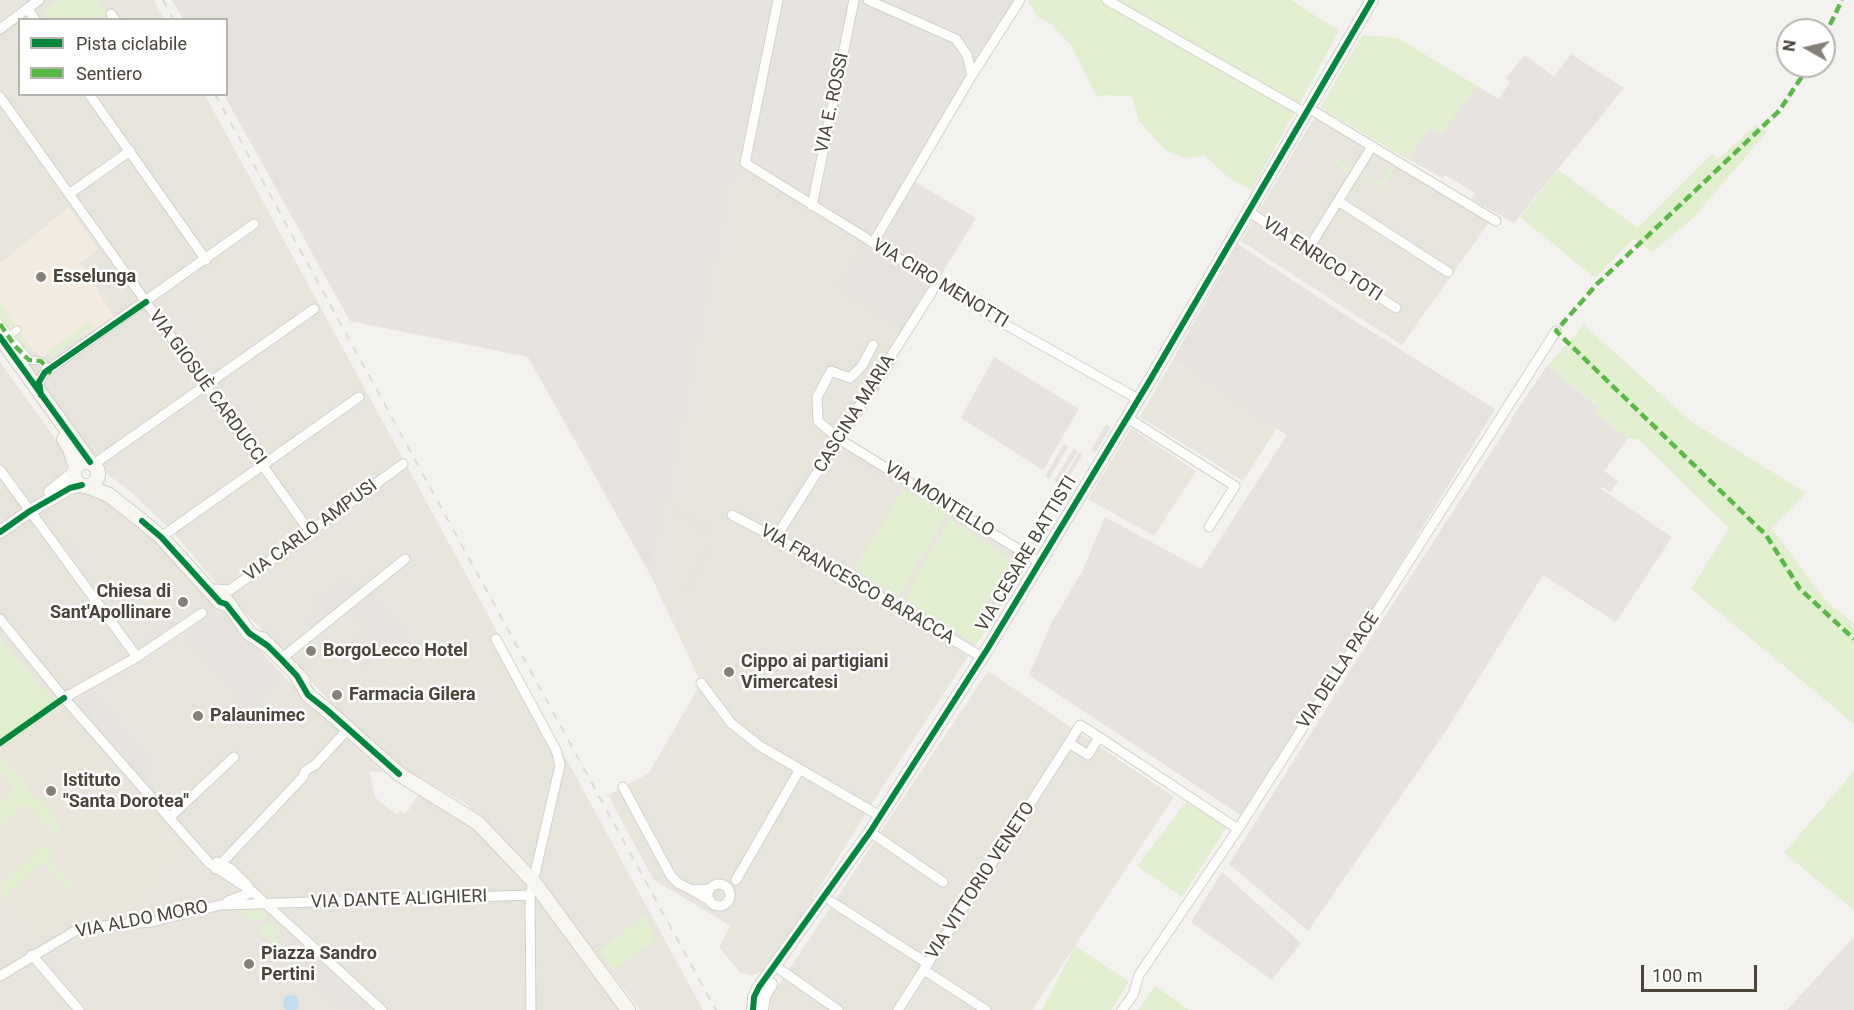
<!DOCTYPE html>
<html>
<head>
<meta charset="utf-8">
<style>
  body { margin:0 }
  #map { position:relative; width:1854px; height:1010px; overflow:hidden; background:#f4f2ee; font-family:Roboto,sans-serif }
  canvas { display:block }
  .legend { position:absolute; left:18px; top:18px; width:210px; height:78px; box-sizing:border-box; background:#fff; border:2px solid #b7b4b0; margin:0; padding:8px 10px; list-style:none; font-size:18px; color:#4b4439 }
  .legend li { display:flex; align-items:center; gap:12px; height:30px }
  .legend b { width:30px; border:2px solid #b7b4b0 }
  .north { position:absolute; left:1776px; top:18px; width:60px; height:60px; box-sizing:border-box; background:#fff; border:2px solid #b7b4b0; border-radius:50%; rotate:278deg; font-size:16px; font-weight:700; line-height:24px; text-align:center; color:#4b4439 }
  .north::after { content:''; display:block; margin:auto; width:21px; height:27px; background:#868178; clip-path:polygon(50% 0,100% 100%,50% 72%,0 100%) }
  .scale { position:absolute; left:1641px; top:965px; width:116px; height:27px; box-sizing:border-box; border:3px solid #4b4439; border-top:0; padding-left:8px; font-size:18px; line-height:21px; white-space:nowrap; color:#4b4439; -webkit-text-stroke:4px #fff; paint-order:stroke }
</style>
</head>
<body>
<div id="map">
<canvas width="1854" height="1010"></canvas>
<ul class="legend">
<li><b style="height:8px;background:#00873e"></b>Pista ciclabile</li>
<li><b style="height:8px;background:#58b947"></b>Sentiero</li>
</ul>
<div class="north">N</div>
<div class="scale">100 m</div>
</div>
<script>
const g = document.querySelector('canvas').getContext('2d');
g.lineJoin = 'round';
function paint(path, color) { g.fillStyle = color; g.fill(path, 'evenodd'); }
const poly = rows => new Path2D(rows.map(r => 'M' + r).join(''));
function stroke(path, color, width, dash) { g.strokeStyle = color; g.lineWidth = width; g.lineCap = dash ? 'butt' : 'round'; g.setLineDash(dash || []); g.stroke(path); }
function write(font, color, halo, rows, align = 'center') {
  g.font = font + ' Roboto,sans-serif'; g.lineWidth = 5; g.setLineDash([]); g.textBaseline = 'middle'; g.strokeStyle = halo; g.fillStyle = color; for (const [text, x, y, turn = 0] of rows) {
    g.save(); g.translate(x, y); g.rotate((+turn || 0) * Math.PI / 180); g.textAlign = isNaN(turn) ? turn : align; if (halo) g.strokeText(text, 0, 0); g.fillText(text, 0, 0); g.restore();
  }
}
const residential = poly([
  [0,0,154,0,164,19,20,20,20,94,205,95,703,1010,640,1010,517,852,466,804,402,768,347,719,210,576,174,533,132,493,103,471,0,326],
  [1315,116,1489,222,1402,345,1241,241],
  [737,148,871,236,906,332,840,439,1015,552,1025,569,876,797,781,949,765,970,752,976,740,972,719,947,730,926,653,879,608,795,649,773,701,683,651,576],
  [1172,361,1277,428,1243,481,1140,417],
  [0,362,65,452,68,460,64,474,81,491,96,494,130,518,171,555,299,692,383,772,369,771,375,797,397,815,400,811,406,814,419,793,485,837,526,882,623,1010,0,1010],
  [1131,428,1196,471,1154,536,1088,499],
  [988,671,1174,797,1032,1010,770,1010,770,998]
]);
const commercial = poly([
  [69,207,98,249,81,263,115,318,40,358,0,313,0,263]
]);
const industrial = poly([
  [172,0,1020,0,915,182,976,218,906,332,838,288,871,236,737,149,651,576,528,357,350,321,224,95,226,94,226,20,183,19],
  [1571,54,1624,88,1514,223,1471,199,1475,193,1445,175,1443,178,1407,159,1429,129,1441,134,1477,86,1499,99,1510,82,1506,78,1525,55,1554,77],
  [1253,254,1339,311,1495,409,1245,818,1029,675,1052,622,1082,572,1105,517,1201,569,1287,435,1182,367],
  [1547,366,1599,408,1595,413,1628,438,1604,471,1618,482,1610,492,1602,486,1601,489,1672,537,1616,622,1543,575,1447,729,1308,931,1229,864,1358,658],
  [1854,937,1854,1010,1787,1010]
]);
const education = poly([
  [58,706,187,852,131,910,82,915,31,940,0,897,0,748]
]);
const green = poly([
  [58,0,98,0,110,19,50,19,43,11],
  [1027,0,1291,0,1339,31,1252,190,1229,178,1205,156,1183,158,1165,150,1139,121,1132,97,1109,95,1097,97,1071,45,1052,25,1038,17],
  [1362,35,1398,38,1477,86,1441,134,1429,129,1407,159,1320,108],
  [1756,125,1767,132,1694,217,1653,252,1633,239,1595,278,1520,217,1558,170,1638,228,1712,154,1718,159],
  [1365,148,1374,154,1363,173,1381,183,1392,164,1395,167,1382,188,1362,175,1349,197,1343,193,1353,177,1335,165,1336,159,1353,169],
  [0,302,30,348,26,351,0,320],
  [89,322,94,324,93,327,52,357,48,351],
  [1584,325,1692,422,1806,493,1772,528,1827,602,1854,623,1854,724,1691,589,1729,528,1638,439,1628,438,1595,413,1599,407,1547,366],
  [904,489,948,513,898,597,854,569],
  [950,518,1025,569,1015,583,1001,578,974,623,985,632,976,645,904,600],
  [0,638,58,706,7,744,0,736],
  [0,756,26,783,32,796,38,797,58,821,62,828,55,835,27,803,0,827,0,804,14,790,0,771],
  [1854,771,1854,910,1784,853],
  [1187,801,1227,827,1182,897,1137,866],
  [42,847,48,848,52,853,49,859,74,885,68,889,42,862,2,900,0,886],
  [262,910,269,916,253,922,243,913,233,911],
  [645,915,655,940,613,970,599,951],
  [271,921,281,929,275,937,277,947,257,928],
  [1075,946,1129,982,1111,1010,1042,1010],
  [1155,986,1189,1010,1138,1010]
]);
const parking = poly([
  [1238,244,1253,254,1182,367,1172,361],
  [1257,266,1344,322,1297,396,1283,387,1317,335,1244,288],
  [994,357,1079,409,1043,470,961,418],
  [894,358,898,361,855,427,852,425],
  [1547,366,1599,408,1595,413,1628,438,1604,471,1618,482,1610,492,1511,419],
  [1106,425,1111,427,1095,453,1091,450],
  [1064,444,1068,447,1049,479,1045,476],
  [1074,448,1078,451,1058,483,1054,481],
  [851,452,889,475,887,479,848,456],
  [1079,452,1083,454,1064,486,1061,483],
  [814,460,817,463,785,513,782,511],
  [677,510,711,529,709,534,674,514],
  [65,539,81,561,75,564,60,543],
  [710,544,713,546,688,590,686,588],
  [348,577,359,594,324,619,312,603],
  [371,592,404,632,365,667,346,646,367,629,351,609],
  [108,598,123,620,118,624,103,601],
  [218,609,281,678,249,708,186,641,188,637,185,633],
  [317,613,322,620,309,630,304,624],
  [176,618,179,624,149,644,146,638],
  [91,693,152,764,138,776,77,705],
  [1222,872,1301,943,1272,980,1191,922],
  [292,938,370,1010,341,1010,298,970,301,966,282,949]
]);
const water = poly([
  '283 1003a8 8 0 1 1 16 0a8 8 0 1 1-16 0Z'
]);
const pedestrian = poly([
  [0,324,29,360,41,361,50,372],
  [9,336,17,330]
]);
const minor = poly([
  [778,0,745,163,1001,322,1138,399],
  [868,0,956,39,967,55,972,75],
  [1107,0,1307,114],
  [28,9,35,20],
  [111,14,115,20],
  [0,29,39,0],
  [89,94,206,260],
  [0,97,310,532],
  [1310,109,1496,221],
  [69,194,130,151],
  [1338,201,1448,272],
  [812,206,854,0],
  [1249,212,1396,308],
  [873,243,972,75,1020,0],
  [1307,251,1371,148],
  [873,345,862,366,850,378,831,371,817,397,818,421,839,439,1039,562],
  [40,390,39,382,45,372,254,224],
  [1126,417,1235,486,1209,527],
  [94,464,314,309],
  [0,470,137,657],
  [732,515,814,558,982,657],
  [161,537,359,397],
  [776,537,933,290],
  [216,589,230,590,403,464],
  [0,619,64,698,209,863,253,892,382,1010],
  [496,639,556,750,560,765,530,895,531,1010],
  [281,659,405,559],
  [701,683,731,723,760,746,880,816],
  [64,698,137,657,202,613],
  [1099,737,1088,755,1069,743,1080,725,1099,737,1238,829],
  [623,787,671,876,678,883,692,890],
  [169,818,234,757],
  [870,832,943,882],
  [217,862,231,869,248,886],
  [216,869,303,777,305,771,315,765,348,729],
  [736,880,800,769],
  '708 895a11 11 0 1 1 22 0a11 11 0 1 1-22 0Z',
  [709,900,692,890,710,889],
  [228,901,253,892],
  [832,902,928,964],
  [32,955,79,1010],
  [775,966,838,1010],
  [924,970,986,1010],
  [0,976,75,931,92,927,151,922,221,905,530,895],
  [898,1010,1069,743],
  [1122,1010,1133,995,1139,975,1238,829,1556,331]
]);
const tertiary = poly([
  [50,492,74,473],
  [0,532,30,511,70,488,82,485],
  [753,1010,754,997,759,987,870,832,988,648,1150,380,1372,0],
  [762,1010,764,996,771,984]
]);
const secondary = poly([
  [0,337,90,462],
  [64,439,70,449,76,467],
  '74 474a12 12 0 1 1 24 0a12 12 0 1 1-24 0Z',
  [87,486,109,495,142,521,161,537,220,602,226,604],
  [223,596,249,633,268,646],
  [262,639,303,681],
  [297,676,308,695,327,710,399,774,478,823,533,881,628,1010]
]);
const rail = poly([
  [163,0,174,20],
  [215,94,716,1010]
]);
const quiet = poly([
  [1824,37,1842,0],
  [1809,66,1779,111,1597,284,1556,331,1766,535,1800,589,1854,639],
  [0,324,15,346,29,360,41,361,50,372,48,374]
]);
const cycleway = poly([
  [0,337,90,462],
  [41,395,39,382,45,372,146,302],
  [142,521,161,537,220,602,226,604,249,633,268,646,281,659,297,676,308,695,327,710,399,774],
  [0,532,30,511,70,488,82,485],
  [0,743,64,698],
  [753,1010,754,997,759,987,870,832,988,648,1150,380,1372,0]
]);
const markers = [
  [41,277,6,"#868178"],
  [183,602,6,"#868178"],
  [311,651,6,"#868178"],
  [729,672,6,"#868178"],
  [337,695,6,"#868178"],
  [198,716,6,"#868178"],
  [51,791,6,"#868178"],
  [249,964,6,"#868178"]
];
const streetNames = [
  ["VIA E. ROSSI",833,103,-78],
  ["VIA ENRICO TOTI",1322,260,33],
  ["VIA CIRO MENOTTI",940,284,31],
  ["VIA GIOSUÈ CARDUCCI",207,388,54],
  ["CASCINA MARIA",855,414,-58],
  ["VIA MONTELLO",939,500,32],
  ["VIA CARLO AMPUSI",311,531,-36],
  ["VIA CESARE BATTISTI",1027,554,-59],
  ["VIA FRANCESCO BARACCA",857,585,30],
  ["VIA DELLA PACE",1339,671,-57],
  ["VIA VITTORIO VENETO",981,881,-57],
  ["VIA DANTE ALIGHIERI",399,900,-2],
  ["VIA ALDO MORO",142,920,-11]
];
const poiNames = [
  ["Esselunga",53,277],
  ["Chiesa di",171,592,"right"],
  ["Sant'Apollinare",171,613,"right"],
  ["BorgoLecco Hotel",323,651],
  ["Cippo ai partigiani",741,662],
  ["Vimercatesi",741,683],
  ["Farmacia Gilera",349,695],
  ["Palaunimec",210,716],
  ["Istituto",63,781],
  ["\"Santa Dorotea\"",63,802],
  ["Piazza Sandro",261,954],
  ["Pertini",261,975]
];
paint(residential, '#e7e4dc');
paint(commercial, '#f3ebdf');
paint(industrial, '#e6e2de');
paint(education, '#eae5da');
paint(green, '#e1eecf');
paint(parking, '#e6e3df');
paint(water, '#c0ddf1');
stroke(pedestrian, '#d2d0cb', 9);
stroke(minor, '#d2d0cb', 11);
stroke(tertiary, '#d2d0cb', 14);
stroke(secondary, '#d3cfc5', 16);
stroke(pedestrian, '#fdfdfc', 7);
stroke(minor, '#fdfdfc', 9);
stroke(tertiary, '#fdfdfc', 12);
stroke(secondary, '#f7f6f1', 14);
stroke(rail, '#dbdbda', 2, [8, 8]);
stroke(quiet, '#58b947', 4.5, [9, 4.5]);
stroke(cycleway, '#00873e', 6);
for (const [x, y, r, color] of markers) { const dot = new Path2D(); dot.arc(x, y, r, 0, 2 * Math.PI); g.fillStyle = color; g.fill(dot); stroke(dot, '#fff', 2); }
write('18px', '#4b4439', '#fff', streetNames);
write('bold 18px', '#4b4439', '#fff', poiNames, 'left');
</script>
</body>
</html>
